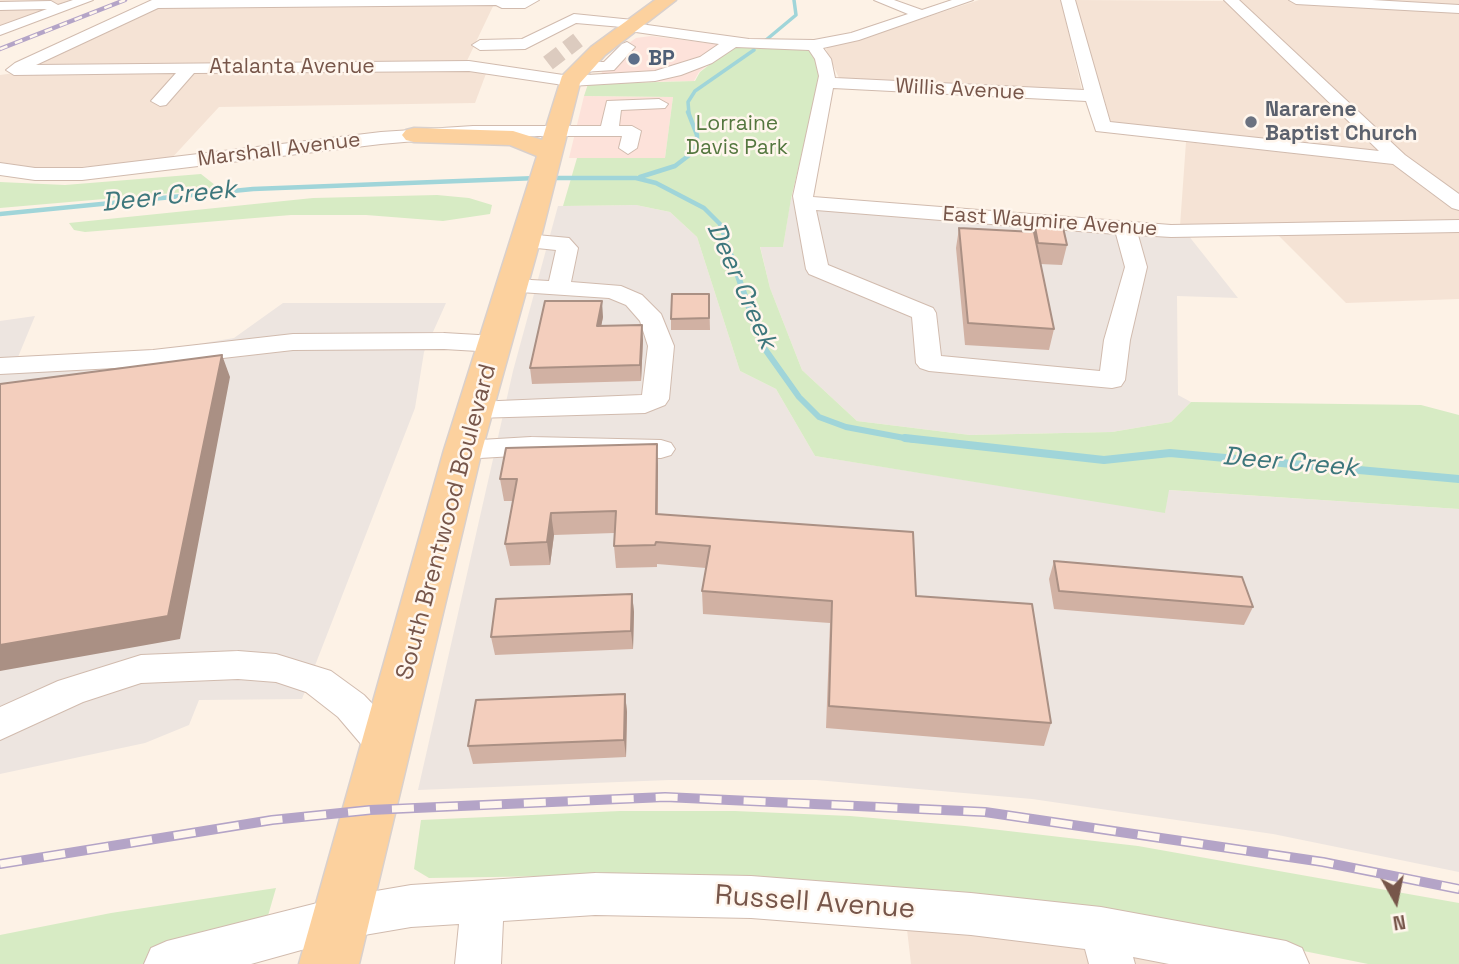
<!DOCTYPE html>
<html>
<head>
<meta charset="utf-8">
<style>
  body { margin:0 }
  #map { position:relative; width:1459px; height:964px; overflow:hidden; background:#fdf2e6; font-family:"Space Grotesk",sans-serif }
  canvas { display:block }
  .north { position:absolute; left:1361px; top:866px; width:70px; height:70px; -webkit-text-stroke:5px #fff6ed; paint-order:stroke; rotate:171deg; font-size:19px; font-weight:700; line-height:28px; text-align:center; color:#77564a }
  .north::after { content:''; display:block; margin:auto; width:24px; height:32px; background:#77564a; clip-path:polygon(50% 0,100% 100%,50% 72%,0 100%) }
</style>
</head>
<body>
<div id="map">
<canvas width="1459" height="964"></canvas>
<div class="north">N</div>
</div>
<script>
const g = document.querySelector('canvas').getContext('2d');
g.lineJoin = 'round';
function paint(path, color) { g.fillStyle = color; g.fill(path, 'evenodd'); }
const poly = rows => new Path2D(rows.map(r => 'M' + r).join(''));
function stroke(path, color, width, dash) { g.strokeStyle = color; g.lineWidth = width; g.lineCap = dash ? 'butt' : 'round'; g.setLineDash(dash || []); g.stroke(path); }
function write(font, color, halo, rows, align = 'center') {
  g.font = font + ' "Space Grotesk",sans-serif'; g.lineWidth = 5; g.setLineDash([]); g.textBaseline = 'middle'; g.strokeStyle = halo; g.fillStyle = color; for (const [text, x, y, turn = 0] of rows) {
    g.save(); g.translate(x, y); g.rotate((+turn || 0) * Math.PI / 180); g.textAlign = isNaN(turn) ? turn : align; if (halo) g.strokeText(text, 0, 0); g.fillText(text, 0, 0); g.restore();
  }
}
const residential = poly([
  [0,0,80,0,0,30],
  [170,0,496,0,464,67,487,71,475,103,219,107,170,160,67,168,39,168,0,163,0,75,15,73],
  [979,0,1061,0,1082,91,844,81,839,78,827,52,826,49,829,46,860,39],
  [1075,0,1224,1,1379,152,1111,123],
  [1238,0,1459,0,1459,299,1346,303,1266,223,1180,226,1186,142,1417,166],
  [906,921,1188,964,911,964]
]);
const commercial = poly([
  [651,36,732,46,699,72,694,81,596,83,607,63,622,48,636,38],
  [584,96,673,97,665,158,569,158]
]);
const industrial = poly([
  [791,197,798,203,826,211,1188,235,1238,298,1177,296,1178,395,1191,402,1171,422,1112,432,970,435,857,421,802,370,770,288,760,246,783,247],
  [636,205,670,212,697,237,740,371,776,389,815,456,1165,512,1168,490,1459,509,1459,872,1273,834,1032,799,816,780,669,780,418,790,513,371,558,206],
  [283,303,446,303,424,352,415,408,302,699,199,700,189,725,145,743,0,774,0,321,35,316,18,357,84,353,133,355,234,338]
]);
const green = poly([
  [735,45,809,50,815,57,821,71,791,199,783,247,760,247,770,288,802,370,857,421,970,435,1112,432,1171,422,1191,402,1421,405,1459,415,1459,509,1169,490,1165,513,815,456,776,389,740,371,697,237,670,212,636,205,563,206,577,158,665,158,673,97,584,96,588,84,695,81,700,72],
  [201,174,220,189,0,208,0,182,65,185],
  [437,195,469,198,492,205,490,214,443,221,366,215,291,215,85,232,74,230,69,223,313,198],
  [620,811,735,811,850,816,965,826,1138,846,1459,903,1459,964,1368,964,1145,919,621,875,429,878,414,869,421,820],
  [276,888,254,964,0,964,0,935,111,913]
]);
const streamFar3 = poly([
  [766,40,796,15,794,0],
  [689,114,688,102,695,91,754,50]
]);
const streamFar2 = poly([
  [640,177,675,166,692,153,697,144,697,135,688,112],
  [549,178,636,178,656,183,704,208,720,224,732,257],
  [0,214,253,189,537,178]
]);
const streamFar1 = poly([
  [731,256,762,345,799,397,819,417,846,427,915,440]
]);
const stream = poly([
  [905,438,1104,460,1170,453,1459,479]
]);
const minorTunnel = poly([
  [548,63,578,40]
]);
const minor = poly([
  [73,0,93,0,0,35,0,26,47,9,0,10,0,2,51,1,58,5,73,0],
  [539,0,525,8,502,8,496,5,158,8,36,65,469,61,570,76,655,71,700,57,719,44,629,31,622,27,576,23,525,49,480,50,472,45,480,40,522,39,574,14,633,20,640,24,749,39,814,40,851,33,908,14,874,0,894,0,922,10,952,0,973,0,859,40,823,48,831,59,835,78,1084,90,1061,0,1075,0,1110,122,1379,151,1224,0,1239,0,1405,155,1459,194,1459,210,1452,208,1393,164,1096,131,1086,101,833,88,813,197,1171,225,1459,220,1459,232,1171,237,1138,235,1147,267,1130,340,1125,380,1121,386,1112,388,929,371,920,368,916,363,912,317,809,274,806,269,793,196,819,76,815,59,809,50,736,47,712,63,681,75,655,81,570,86,469,71,194,73,166,105,160,106,151,101,176,73,14,75,6,70,15,63,152,0,539,0],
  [816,210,1116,234,1125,267,1104,340,1100,371,941,356,936,313,933,308,828,265,816,210],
  [1289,0,1372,0,1459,5,1459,13,1296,4,1289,0],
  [627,42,635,47,614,70,582,72,574,67,582,62,604,62,622,44,627,42],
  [659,99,668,104,665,108,621,110,619,126,632,126,641,131,637,148,628,154,619,148,622,136,473,136,381,144,82,180,35,180,0,175,0,163,35,168,82,168,381,132,473,126,601,126,607,101,659,99],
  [526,234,569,238,578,248,571,282,621,286,642,295,661,314,674,346,669,399,665,405,645,413,475,418,465,416,461,410,465,404,475,402,642,395,648,346,640,321,626,305,609,298,505,291,501,286,505,281,513,279,549,281,556,250,518,246,515,241,518,236,526,234],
  [444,333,495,336,504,339,508,344,504,349,495,352,444,349,293,350,153,366,0,374,0,358,153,350,293,334,444,333],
  [531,437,661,440,671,443,675,449,671,455,661,458,531,455,463,459,453,456,449,450,453,444,463,441,531,437],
  [238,651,276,654,331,671,364,695,400,733,405,745,400,757,386,761,372,757,338,717,306,692,276,682,238,679,141,683,83,702,0,740,0,707,58,681,141,655,238,651],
  [595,873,751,876,971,893,1101,907,1286,941,1302,948,1309,964,1169,964,1133,957,1135,964,1089,964,1085,949,971,935,751,918,595,915,503,921,501,964,455,964,459,924,411,927,341,939,251,964,144,964,151,948,167,941,341,897,411,885,595,873]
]);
const major = poly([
  [655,0,676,0,605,55,580,83,540,241,482,450,359,964,299,964,444,450,537,156,510,145,414,142,406,140,402,135,406,130,414,128,513,131,542,140,562,76,591,47,655,0]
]);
const railFar1 = poly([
  [0,49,125,0]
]);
const rail = poly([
  [0,864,272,820,370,810,665,797,985,812,1323,862,1459,889]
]);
const wall = poly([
  [1034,222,1067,245,1062,265,1040,264,1054,329,1049,350,965,345,956,248,959,228,1032,232],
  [709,294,710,330,671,330,671,319],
  [603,317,601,326,643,340,641,381,532,384,530,368],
  [658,465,658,514,916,596,1051,723,1044,746,826,728,830,623,703,614,702,591,706,568,657,564,657,567,616,568,614,546,614,533,554,535,550,565,510,566,505,544,513,501,504,501,500,479],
  [1054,561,1253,607,1244,625,1054,609,1049,579],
  [632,594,634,612,633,649,495,655,491,637],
  [625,694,627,712,626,757,473,764,468,746]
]);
const shadedWall = poly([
  [602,301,603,317,598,342,597,326],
  [642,325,643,340,641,381,640,365],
  [222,355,230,377,180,639,0,671,0,645],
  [657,444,658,465,657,536,656,514],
  [551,513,554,535,550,565,547,542],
  [632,594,634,612,633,649,631,631],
  [625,694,627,712,626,757,624,740]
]);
const building = poly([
  [1034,222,1062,223,1067,245,1038,243,1034,222],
  [959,228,1034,232,1054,329,968,323,959,228],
  [672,294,709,294,709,318,671,319,672,294],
  [545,301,602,301,597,326,642,325,640,365,530,368,545,301],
  [222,355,168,616,0,645,0,384,222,355],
  [657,444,656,514,913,532,916,596,1032,604,1051,723,829,706,832,601,702,591,710,546,656,542,655,545,614,546,616,511,551,513,547,542,505,544,517,479,500,479,506,448,657,444],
  [1054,561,1242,577,1253,607,1059,591,1054,561],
  [632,594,631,631,491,637,496,599,632,594],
  [625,694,624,740,468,746,476,700,625,694]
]);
const markers = [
  [634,59,7,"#5c6f8a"],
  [1251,122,7,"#6b7280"]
];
const farServicenames = [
  ["BP",648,59]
];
const farStreetnames = [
  ["Atalanta Avenue",292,67],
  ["Willis Avenue",960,90,3],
  ["Marshall Avenue",279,150,-7],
  ["East Waymire Avenue",1050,222,4]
];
const farWorshipnames = [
  ["Nararene",1265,110],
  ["Baptist Church",1265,134]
];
const farParknames = [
  ["Lorraine",737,124],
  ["Davis Park",737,148]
];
const streetNames = [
  ["South Brentwood Boulevard",447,522,-75]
];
const waterNames = [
  ["Deer Creek",169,197,-6],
  ["Deer Creek",741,286,66],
  ["Deer Creek",1290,463,5]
];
const nearStreetnames = [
  ["Russell Avenue",815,903,4]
];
paint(residential, '#f5e3d5');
paint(commercial, '#fde2da');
paint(industrial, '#ede5e0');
paint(green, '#d7ebc4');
stroke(streamFar3, '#a0d5d9', 3.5);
stroke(streamFar2, '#a0d5d9', 4.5);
stroke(streamFar1, '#a0d5d9', 6);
stroke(stream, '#a0d5d9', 8);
stroke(minorTunnel, '#dccbbf', 16, [16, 8]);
stroke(minor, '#d1bbae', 2);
stroke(major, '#d9d0cc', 3);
paint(minor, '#fff');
paint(major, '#fcd19e');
stroke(railFar1, '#b4a4c7', 4.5);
stroke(rail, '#b4a4c7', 10);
stroke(railFar1, '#fff6ed', 2.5, [8]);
stroke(rail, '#fff6ed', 7, [22]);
paint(wall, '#d1b1a3');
paint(shadedWall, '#aa9084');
paint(building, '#f3cebd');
stroke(building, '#aa9084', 2);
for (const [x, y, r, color] of markers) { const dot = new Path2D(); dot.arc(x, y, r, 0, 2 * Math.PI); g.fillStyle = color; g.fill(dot); stroke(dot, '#fff6ed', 2.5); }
write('bold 21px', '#4e5e75', '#fff6ed', farServicenames, 'left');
write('21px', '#77564a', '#fff6ed', farStreetnames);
write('bold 21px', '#5b616d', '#fff6ed', farWorshipnames, 'left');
write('21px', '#54773f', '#fff6ed', farParknames);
write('24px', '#77564a', '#fff6ed', streetNames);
write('italic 26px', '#3d777c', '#fff6ed', waterNames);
write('28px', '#77564a', '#fff6ed', nearStreetnames);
</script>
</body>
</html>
